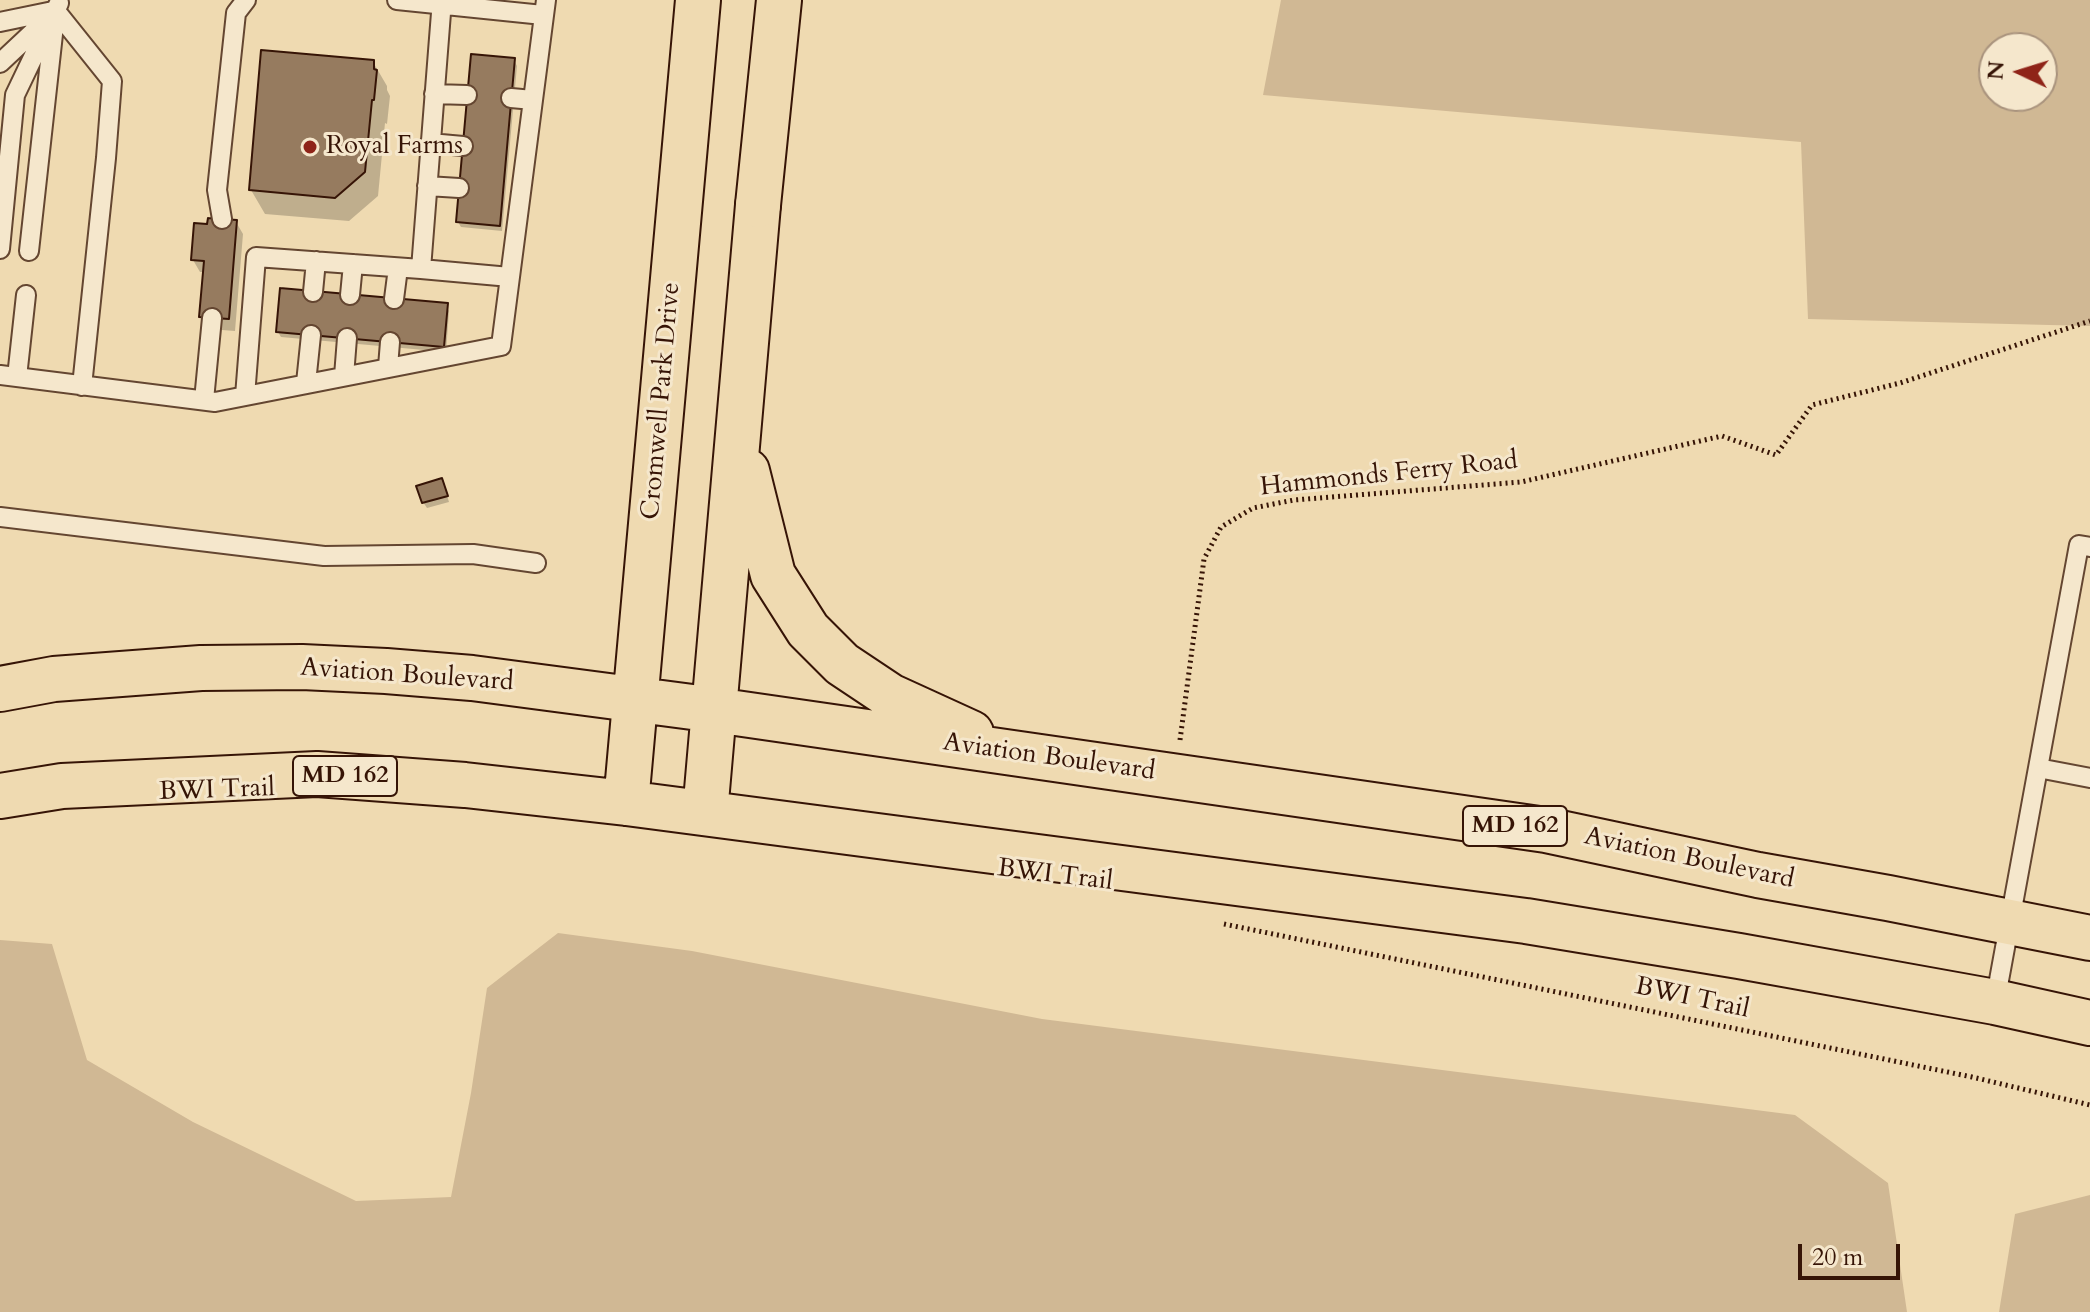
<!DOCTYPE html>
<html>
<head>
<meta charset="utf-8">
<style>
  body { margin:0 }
  #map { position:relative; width:2090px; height:1312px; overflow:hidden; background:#efdab1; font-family:Cardo,serif }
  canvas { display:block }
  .north { position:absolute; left:1978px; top:32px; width:80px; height:80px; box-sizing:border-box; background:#f5e7cc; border:2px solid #a9937d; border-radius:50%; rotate:274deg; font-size:22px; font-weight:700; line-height:32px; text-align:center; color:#361406 }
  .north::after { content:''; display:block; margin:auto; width:28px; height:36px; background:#8f2418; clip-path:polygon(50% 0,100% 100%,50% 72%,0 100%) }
  .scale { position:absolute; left:1798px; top:1244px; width:102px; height:36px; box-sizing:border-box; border:4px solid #361406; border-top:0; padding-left:10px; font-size:24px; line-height:28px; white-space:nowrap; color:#361406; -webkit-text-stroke:6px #f5e7cc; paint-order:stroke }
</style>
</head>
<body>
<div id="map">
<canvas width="2090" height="1312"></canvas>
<div class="north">N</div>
<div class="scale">20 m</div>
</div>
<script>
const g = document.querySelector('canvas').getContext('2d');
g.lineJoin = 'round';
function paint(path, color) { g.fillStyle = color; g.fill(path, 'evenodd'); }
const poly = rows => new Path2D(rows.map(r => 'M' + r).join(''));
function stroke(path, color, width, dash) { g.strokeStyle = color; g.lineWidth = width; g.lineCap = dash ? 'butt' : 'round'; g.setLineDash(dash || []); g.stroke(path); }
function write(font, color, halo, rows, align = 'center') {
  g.font = font + ' Cardo,serif'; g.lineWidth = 6; g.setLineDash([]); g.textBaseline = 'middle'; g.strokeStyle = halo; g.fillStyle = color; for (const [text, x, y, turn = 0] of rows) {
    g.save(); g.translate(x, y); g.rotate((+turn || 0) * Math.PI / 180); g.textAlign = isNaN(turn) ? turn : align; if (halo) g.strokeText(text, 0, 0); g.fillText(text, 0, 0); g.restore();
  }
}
const green = poly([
  [1281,0,2090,0,2090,326,1808,319,1801,142,1263,95],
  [2042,48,2042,96,1994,96,1994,48],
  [558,933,692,951,1042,1019,1795,1115,1888,1183,1907,1312,0,1312,0,940,52,944,87,1060,193,1122,356,1201,451,1197,471,1093,487,988],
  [2090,1195,2090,1312,1999,1312,2015,1214]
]);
const shadow = poly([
  [514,60,517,66,502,231,461,227,458,222],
  [373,62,387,86,387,90,390,96,387,124,385,123,378,196,349,221,265,214,251,190],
  [236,222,243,234,235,331,209,329,202,316,205,272,200,272,193,260],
  [446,305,449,311,446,352,281,337,278,332],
  [444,486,449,502,427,508,423,502]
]);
const building = poly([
  [261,50,374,60,374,69,377,70,374,100,372,100,365,172,335,198,249,190,261,50],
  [471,54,515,58,500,226,456,222,471,54],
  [208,218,237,220,229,319,199,317,204,261,191,260,194,223,207,224,208,218],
  [280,288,448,303,444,347,276,332,280,288],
  [442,478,448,496,422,503,416,486,442,478]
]);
const path = poly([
  [1180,740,1204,559,1221,527,1253,508,1294,500,1521,482,1722,436,1776,455,1812,405,1900,383,2090,321],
  [1224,924,1972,1077,2090,1105]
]);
const service = poly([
  [397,0,543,15],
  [56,11,112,81,106,158,82,386],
  [0,22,53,11],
  [0,63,48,18],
  [434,94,467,95],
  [511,98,533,100],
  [430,143,463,146],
  [427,186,459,188],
  [222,219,217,190,236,13,246,0],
  [0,249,15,95,59,3],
  [29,251,54,25],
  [421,269,510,277],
  [313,292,316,261],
  [350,295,353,264],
  [394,299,398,268],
  [388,367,390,342],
  [0,375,215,402,501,346,546,0],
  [344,376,347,338],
  [17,377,26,295],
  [306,383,311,335],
  [245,396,256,257,421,269,442,0],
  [204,400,212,318],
  [0,517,324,556,473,554,536,563],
  [2038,768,2090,778],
  [1995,1002,2079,545,2090,547]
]);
const primary = poly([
  [747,471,773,575,808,630,842,664,890,696,971,733],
  [0,689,54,679,201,668,302,667,386,671,472,678,715,710,1546,830,1758,875,1888,898,2090,938],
  [0,796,62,786,317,774,465,785,626,803,1526,921,1739,956,1995,1002,2090,1023],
  [626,803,698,0],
  [705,813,758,205]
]);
const motorway = poly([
  [758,205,779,0]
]);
const markers = [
  [310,147,8,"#8f2418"]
];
const shields = [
  [345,776,104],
  [1515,826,104]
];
const shieldNames = [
  ["MD 162",345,776],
  ["MD 162",1515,826]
];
const poiNames = [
  ["Royal Farms",326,147]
];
const streetNames = [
  ["Cromwell Park Drive",662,401,-85],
  ["Hammonds Ferry Road",1389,475,-6],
  ["Aviation Boulevard",407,676,4],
  ["Aviation Boulevard",1049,758,8],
  ["BWI Trail",217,791,-2],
  ["Aviation Boulevard",1689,859,12],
  ["BWI Trail",1055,876,7],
  ["BWI Trail",1692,999,12]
];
paint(green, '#d0b894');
paint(shadow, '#0003');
paint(building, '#967b5f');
stroke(building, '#361406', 2);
stroke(service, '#644631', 22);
stroke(primary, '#361406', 48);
stroke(motorway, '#361406', 48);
stroke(path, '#361406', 5, [2, 4]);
stroke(service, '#f5e7cc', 18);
stroke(primary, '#efdab1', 44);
stroke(motorway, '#efdab1', 44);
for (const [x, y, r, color] of markers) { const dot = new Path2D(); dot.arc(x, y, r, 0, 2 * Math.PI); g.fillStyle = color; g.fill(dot); stroke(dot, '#f5e7cc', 3); }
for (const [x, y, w] of shields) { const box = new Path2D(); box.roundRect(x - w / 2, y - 20, w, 40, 6); g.fillStyle = '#f5e7cc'; g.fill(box); stroke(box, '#361406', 2); }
write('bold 24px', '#361406', null, shieldNames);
write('26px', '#361406', '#f5e7cc', poiNames, 'left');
write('26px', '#361406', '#f5e7cc', streetNames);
</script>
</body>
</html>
